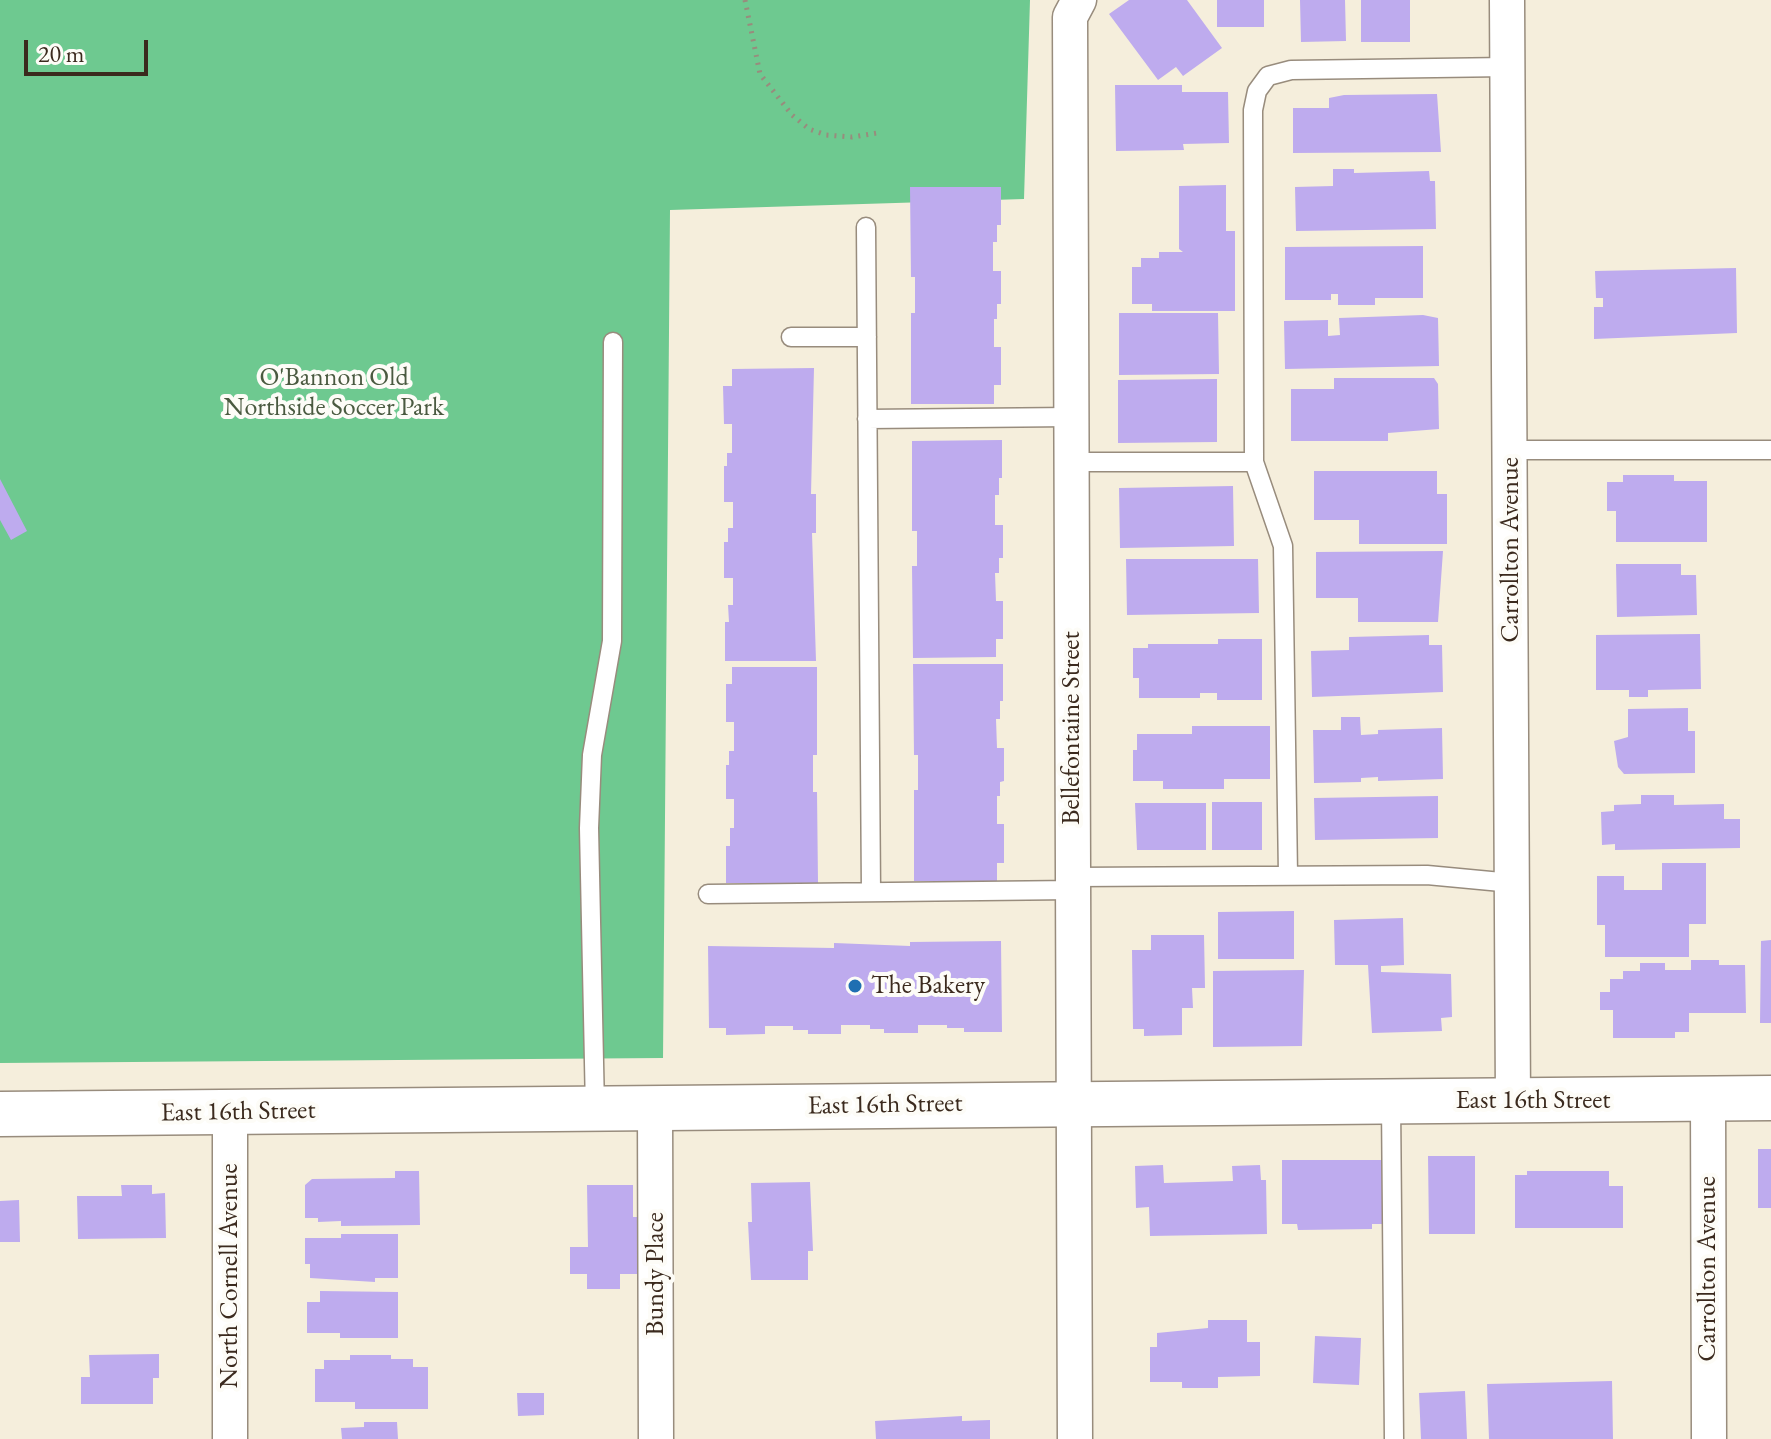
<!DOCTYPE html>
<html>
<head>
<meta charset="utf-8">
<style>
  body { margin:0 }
  #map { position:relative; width:1771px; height:1439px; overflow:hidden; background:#f5eedc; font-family:"EB Garamond",serif }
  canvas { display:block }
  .scale { position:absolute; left:24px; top:40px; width:124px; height:36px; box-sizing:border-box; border:4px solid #3b2a1e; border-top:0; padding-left:10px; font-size:24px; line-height:28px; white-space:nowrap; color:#3b2a1e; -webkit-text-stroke:6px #fdfcf7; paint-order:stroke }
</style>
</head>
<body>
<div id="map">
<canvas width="1771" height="1439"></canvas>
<div class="scale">20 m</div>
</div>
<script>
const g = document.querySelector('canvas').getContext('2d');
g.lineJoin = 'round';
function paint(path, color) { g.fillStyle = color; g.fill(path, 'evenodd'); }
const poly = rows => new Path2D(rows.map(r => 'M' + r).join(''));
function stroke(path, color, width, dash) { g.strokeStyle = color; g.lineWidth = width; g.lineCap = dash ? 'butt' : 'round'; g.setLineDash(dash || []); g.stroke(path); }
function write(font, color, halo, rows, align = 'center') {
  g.font = font + ' "EB Garamond",serif'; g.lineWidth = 8; g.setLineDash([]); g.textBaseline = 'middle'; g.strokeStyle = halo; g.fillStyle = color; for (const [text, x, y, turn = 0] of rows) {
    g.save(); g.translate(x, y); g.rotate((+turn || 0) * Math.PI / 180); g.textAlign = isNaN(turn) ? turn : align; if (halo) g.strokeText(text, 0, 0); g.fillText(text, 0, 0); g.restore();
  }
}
const green = poly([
  [0,0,1030,0,1024,199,670,210,663,1058,0,1063]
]);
const building = poly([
  [1129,0,1187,0,1222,48,1183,76,1176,67,1158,80,1109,14],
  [1217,0,1264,0,1264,27,1217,27],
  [1300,0,1345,0,1346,41,1301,42],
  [1361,0,1410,0,1410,42,1361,42],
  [1115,85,1182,85,1182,92,1228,92,1229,143,1183,144,1184,150,1116,151],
  [1437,94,1441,152,1293,153,1293,108,1329,108,1329,98,1344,95],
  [1333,169,1354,169,1354,173,1429,171,1430,181,1435,181,1436,229,1296,231,1295,187,1333,186],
  [1226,185,1226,231,1235,231,1235,311,1152,311,1152,304,1132,304,1132,267,1141,267,1141,258,1159,258,1159,252,1183,252,1179,249,1179,186],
  [910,187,1001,187,1001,225,997,225,997,242,993,242,993,271,1001,271,1001,304,997,304,997,319,994,319,994,347,1001,347,1001,385,994,385,994,404,911,404,911,313,915,313,915,277,911,277],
  [1423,246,1423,298,1375,298,1375,305,1338,305,1338,294,1331,294,1331,300,1285,300,1285,247],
  [1736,268,1737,333,1594,339,1594,307,1603,307,1603,298,1596,298,1595,271],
  [1119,313,1218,313,1219,374,1119,375],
  [1423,315,1438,318,1439,366,1285,369,1284,321,1328,320,1328,336,1340,335,1339,318],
  [814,368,811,494,816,494,816,533,812,533,816,661,725,661,725,622,729,622,728,605,733,605,733,578,724,578,724,542,728,542,728,528,733,528,733,502,724,502,724,466,727,466,727,453,732,453,732,424,724,424,723,386,732,386,732,369],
  [1334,378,1434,378,1438,384,1439,429,1388,433,1388,441,1291,441,1291,389,1334,389],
  [1217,379,1217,442,1118,443,1118,380],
  [1002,440,1002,478,999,478,999,495,995,495,995,525,1003,525,1003,558,999,558,999,573,995,573,996,601,1003,601,1003,639,996,639,996,657,913,658,912,566,917,566,917,531,912,531,912,441],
  [1314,471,1437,471,1437,494,1447,494,1447,544,1359,544,1359,520,1314,520],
  [1623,475,1674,475,1674,481,1707,481,1707,542,1616,542,1616,511,1607,511,1607,482,1623,482],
  [0,479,27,531,11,540,0,520],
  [1233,486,1234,546,1120,548,1119,488],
  [1443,551,1438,622,1358,622,1358,598,1316,598,1316,552],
  [1126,559,1258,559,1259,613,1127,615],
  [1616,564,1681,564,1681,575,1696,575,1697,615,1617,617],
  [1700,634,1701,689,1648,690,1648,697,1629,697,1629,690,1596,690,1596,635],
  [1429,635,1429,645,1442,645,1443,692,1312,697,1311,651,1349,650,1349,637],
  [1218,639,1262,639,1262,700,1217,700,1217,693,1200,693,1200,698,1139,698,1139,678,1133,678,1133,648,1148,648,1148,644,1218,644],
  [913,664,1003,664,1003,701,1000,701,1000,719,996,719,997,748,1004,748,1004,781,1000,782,1000,796,997,796,997,824,1004,824,1004,863,997,863,997,881,914,881,914,790,918,790,918,755,914,755],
  [732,667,817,667,817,755,813,755,813,792,817,792,818,883,726,883,726,846,730,846,730,828,734,828,734,799,726,799,726,765,729,765,729,751,734,751,734,722,726,722,726,684,732,684],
  [1688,708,1688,731,1695,731,1695,773,1624,774,1618,767,1614,741,1628,737,1628,709],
  [1341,717,1360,717,1361,735,1378,734,1378,730,1442,728,1443,779,1378,781,1378,777,1361,778,1361,782,1314,783,1313,730,1341,730],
  [1192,726,1270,726,1270,779,1224,779,1224,789,1163,789,1163,781,1133,781,1133,750,1137,750,1137,734,1192,734],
  [1641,795,1674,795,1674,805,1724,804,1724,819,1740,819,1740,848,1615,850,1615,844,1602,845,1601,812,1614,811,1614,805,1641,804],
  [1438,796,1438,838,1315,840,1314,798],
  [1212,802,1262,802,1262,850,1212,850],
  [1135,803,1206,803,1206,850,1137,850],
  [1662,863,1706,863,1706,924,1689,924,1689,957,1605,957,1605,925,1597,925,1597,876,1624,876,1624,890,1662,890],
  [1294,911,1294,959,1218,959,1218,912],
  [1403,918,1404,965,1381,966,1381,972,1451,974,1452,1017,1441,1018,1442,1031,1372,1033,1368,965,1335,965,1334,920],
  [1151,935,1204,935,1205,988,1192,988,1193,1008,1182,1008,1182,1035,1144,1036,1144,1029,1133,1029,1132,950,1151,950],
  [1771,940,1771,1023,1760,1023,1761,941],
  [1001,941,1002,1032,964,1032,964,1028,947,1028,947,1025,918,1025,918,1033,884,1033,884,1029,870,1029,870,1025,841,1025,841,1034,808,1034,808,1030,793,1030,793,1026,765,1026,765,1034,726,1035,726,1028,709,1028,708,946,834,948,834,943,910,946,910,942],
  [1691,960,1719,960,1719,965,1745,965,1746,1013,1689,1013,1689,1032,1675,1032,1675,1038,1613,1038,1613,1010,1600,1010,1600,992,1610,992,1610,979,1623,979,1623,971,1640,971,1640,963,1665,963,1665,970,1691,970],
  [1304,970,1302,1046,1213,1047,1213,971],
  [1758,1149,1771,1149,1771,1208,1758,1208],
  [1428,1156,1475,1156,1475,1234,1429,1234],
  [1282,1160,1382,1160,1383,1224,1372,1224,1372,1229,1298,1230,1297,1224,1282,1224],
  [1163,1165,1164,1183,1233,1181,1232,1166,1260,1165,1261,1180,1266,1180,1267,1234,1150,1236,1149,1207,1136,1208,1135,1166],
  [395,1171,419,1171,420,1225,341,1226,341,1221,318,1222,318,1218,305,1218,305,1185,312,1179,395,1178],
  [1527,1171,1609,1171,1609,1186,1623,1186,1623,1228,1515,1228,1515,1175,1527,1175],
  [810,1182,813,1251,808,1251,808,1280,751,1280,748,1222,752,1222,751,1183],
  [121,1185,152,1185,152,1194,165,1193,166,1238,78,1239,77,1196,122,1196],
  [587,1185,633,1185,633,1217,638,1217,638,1274,620,1274,620,1289,587,1289,587,1274,570,1274,570,1247,588,1247],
  [19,1200,20,1242,0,1242,0,1201],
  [341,1234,398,1234,398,1278,375,1278,375,1282,310,1278,310,1264,305,1264,305,1238,341,1238],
  [320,1291,398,1292,398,1338,340,1338,340,1333,307,1333,307,1302,320,1302],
  [1208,1320,1247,1320,1247,1342,1260,1342,1260,1376,1218,1377,1218,1388,1182,1388,1182,1382,1150,1382,1150,1347,1157,1347,1157,1333,1208,1328],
  [1315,1336,1361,1338,1359,1385,1313,1383],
  [159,1354,159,1378,153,1378,153,1404,81,1404,81,1377,90,1377,89,1355],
  [350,1355,391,1355,391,1359,413,1359,413,1367,428,1367,428,1409,355,1409,355,1402,315,1402,315,1369,324,1369,324,1360,350,1360],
  [1612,1381,1613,1439,1489,1439,1487,1384],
  [1465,1391,1467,1439,1421,1439,1419,1393],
  [517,1393,544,1393,544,1415,518,1416],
  [962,1416,962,1421,990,1420,990,1439,876,1439,875,1421],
  [364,1422,397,1422,398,1439,342,1439,341,1428,364,1427]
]);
const path = poly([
  [745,0,760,74,792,115,809,129,826,135,852,137,877,133]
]);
const service = poly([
  [866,227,871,892],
  [791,337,867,337],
  [867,419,1071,417],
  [1510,450,1771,450],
  [1071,462,1254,462],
  [1288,875,1283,546,1254,462,1253,110,1257,91,1268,76,1291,70,1507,67],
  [1073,877,1427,875,1512,883],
  [708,894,1073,890],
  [1391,1102,1394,1439],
  [595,1109,589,828,592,755,612,641,613,342]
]);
const minor = poly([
  [1507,0,1513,1101],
  [1708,1099,1709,1439],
  [655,1108,656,1439],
  [230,1112,230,1439],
  [1075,1439,1070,17,1079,0]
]);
const secondary = poly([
  [0,1114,1771,1098]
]);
const markers = [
  [855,986,8,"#1f6fb2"]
];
const parkNames = [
  ["O'Bannon Old",334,378],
  ["Northside Soccer Park",334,408]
];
const streetNames = [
  ["Carrollton Avenue",1511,550,-90],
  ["Bellefontaine Street",1072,728,-90],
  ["East 16th Street",1533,1101],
  ["East 16th Street",885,1105,-1],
  ["East 16th Street",238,1112,-1],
  ["Carrollton Avenue",1708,1269,-90],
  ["Bundy Place",656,1274,-90],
  ["North Cornell Avenue",230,1276,-90]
];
const poiNames = [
  ["The Bakery",871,986]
];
paint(green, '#6ec990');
paint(building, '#beabee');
stroke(service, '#988c7d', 21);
stroke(minor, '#988c7d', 37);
stroke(secondary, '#988c7d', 47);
stroke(path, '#988c7d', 5, [2, 6]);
stroke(service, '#fff', 18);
stroke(minor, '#fff', 34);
stroke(secondary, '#fff', 44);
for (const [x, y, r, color] of markers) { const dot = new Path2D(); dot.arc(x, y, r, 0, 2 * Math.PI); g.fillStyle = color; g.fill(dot); stroke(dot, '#fdfcf7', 3); }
write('26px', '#4a5a40', '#fdfcf7', parkNames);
write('26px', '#3b2a1e', '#fdfcf7', streetNames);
write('26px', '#3b2a1e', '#fdfcf7', poiNames, 'left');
</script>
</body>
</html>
